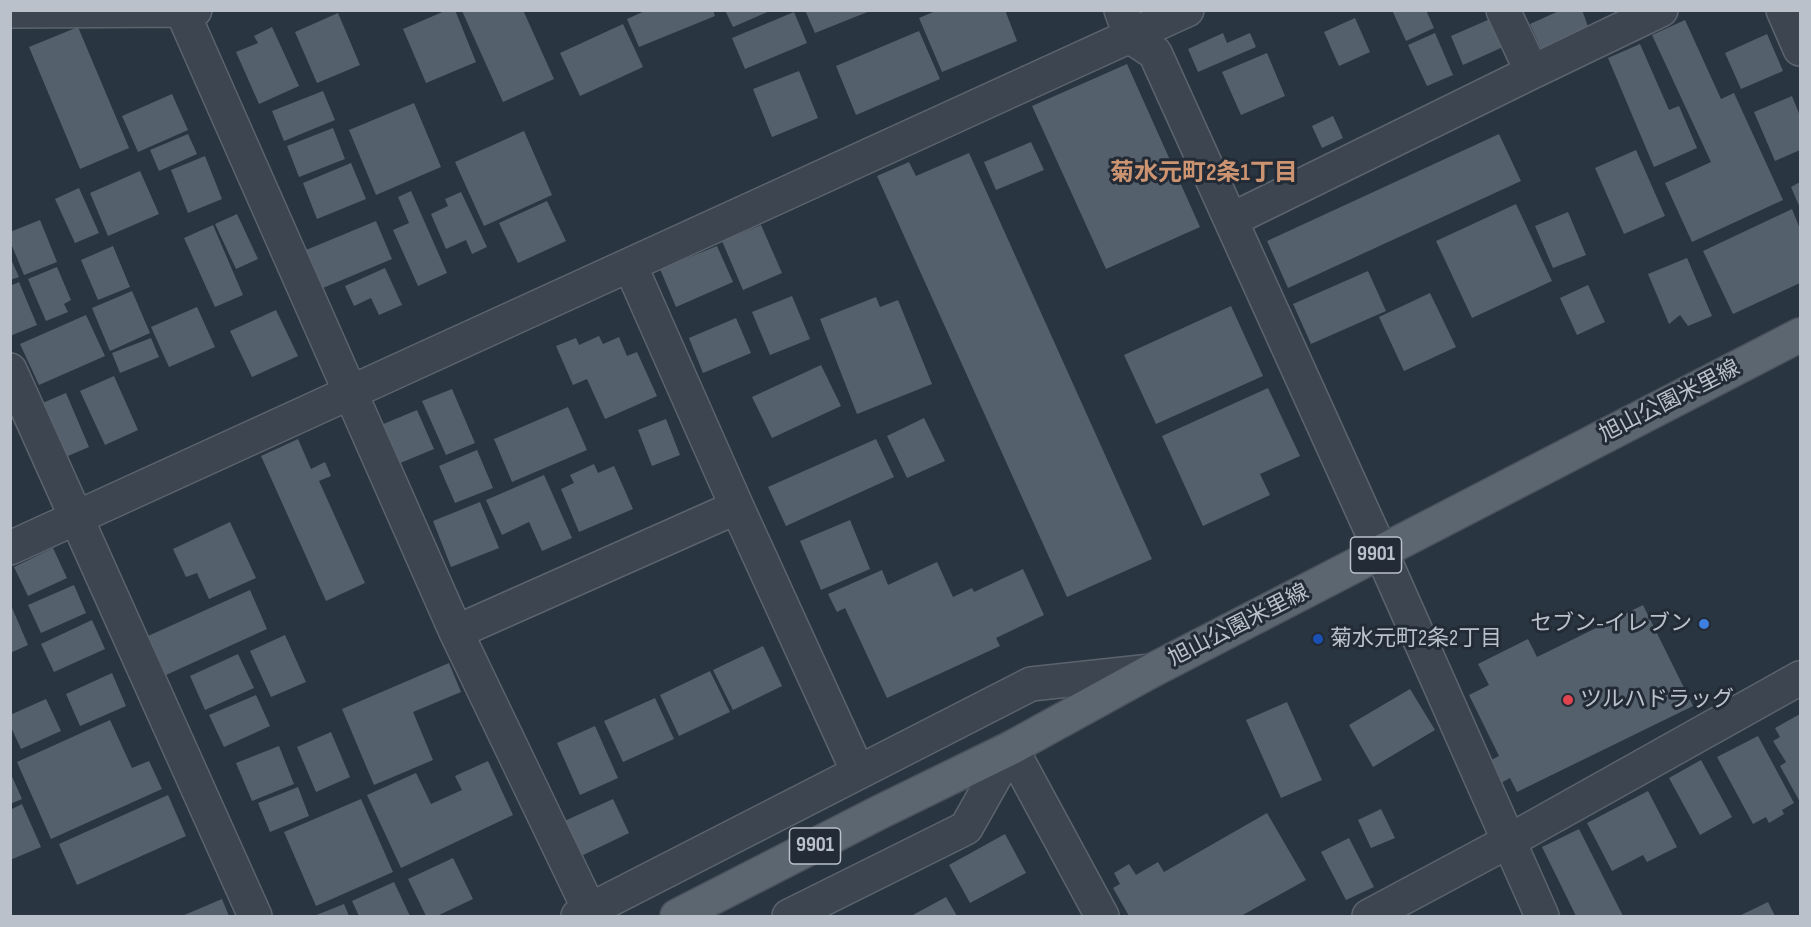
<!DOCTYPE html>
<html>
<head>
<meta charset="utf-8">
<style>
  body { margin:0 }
  #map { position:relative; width:1811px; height:927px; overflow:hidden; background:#293540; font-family:"Sofia Sans Condensed",sans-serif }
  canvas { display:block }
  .frame { position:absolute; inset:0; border:12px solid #bac1ca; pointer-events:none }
</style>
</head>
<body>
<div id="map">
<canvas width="1811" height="927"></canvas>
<div class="frame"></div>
</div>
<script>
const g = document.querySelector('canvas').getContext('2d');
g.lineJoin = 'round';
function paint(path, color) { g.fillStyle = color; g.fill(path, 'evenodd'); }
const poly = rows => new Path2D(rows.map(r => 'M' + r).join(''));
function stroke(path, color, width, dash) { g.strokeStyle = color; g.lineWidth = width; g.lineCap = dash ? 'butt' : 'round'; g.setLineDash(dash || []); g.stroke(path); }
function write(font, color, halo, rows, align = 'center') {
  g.font = font + ' "Sofia Sans Condensed","Noto Sans JP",sans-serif'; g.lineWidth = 6; g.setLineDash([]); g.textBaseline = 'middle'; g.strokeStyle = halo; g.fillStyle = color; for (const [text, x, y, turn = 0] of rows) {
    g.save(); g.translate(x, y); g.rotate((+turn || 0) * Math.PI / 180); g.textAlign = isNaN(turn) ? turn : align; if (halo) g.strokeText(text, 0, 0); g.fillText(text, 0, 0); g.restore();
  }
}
const building = poly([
  [447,10,455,10,476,62,426,83,403,29],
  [523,10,554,79,503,102,462,11],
  [647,10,713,10,715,16,639,47,627,19],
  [725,10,772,10,733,27],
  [805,10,870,10,870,11,815,33],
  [938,10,1005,10,1017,41,942,72,919,18],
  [1392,10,1426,10,1434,28,1406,41],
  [1561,10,1582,10,1589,29,1541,49,1530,24],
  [794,12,807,43,745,69,732,38],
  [338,13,360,65,317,83,295,32],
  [1355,18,1370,52,1339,66,1324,32],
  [1490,19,1503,47,1463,65,1451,36],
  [1685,20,1721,99,1734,93,1783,200,1692,242,1665,183,1711,162,1652,35],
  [623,24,643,67,580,96,560,53],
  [78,27,129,148,80,169,29,47],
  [272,27,299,86,259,104,236,52,258,43,254,36],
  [919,31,940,79,856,115,836,66],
  [1223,33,1227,43,1250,33,1256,47,1198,72,1188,49],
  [1435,33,1453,75,1427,86,1408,45],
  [1767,34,1783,71,1741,89,1725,53],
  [1640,44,1669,110,1679,106,1697,148,1654,167,1608,58],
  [1267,53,1285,96,1241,115,1222,72],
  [1127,64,1200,227,1106,269,1032,106],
  [799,71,818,118,772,137,753,89],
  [323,91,335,120,284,141,272,111],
  [172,94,188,130,138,152,122,116],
  [1792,96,1800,116,1800,150,1775,161,1754,112],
  [414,103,441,167,376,195,349,130],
  [1333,116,1343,138,1322,148,1312,126],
  [333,128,345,159,299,177,287,146],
  [524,131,552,195,484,226,455,162],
  [188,134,197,154,159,171,150,150],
  [1499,134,1521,181,1288,288,1267,241],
  [1031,142,1044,170,996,190,984,162],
  [1636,150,1665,216,1624,234,1595,168],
  [969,153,1152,559,1067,597,877,176,909,162,916,176],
  [205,156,222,199,188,213,171,170],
  [351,163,366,199,317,219,303,183],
  [140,171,159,214,108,236,90,193],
  [1800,182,1800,208,1791,187],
  [79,188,99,233,75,243,55,199],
  [411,191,447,273,418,286,393,230,409,223,398,197],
  [461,192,487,247,472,254,466,240,446,249,431,214,448,206,445,199],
  [547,201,566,241,518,263,499,223],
  [1516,204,1552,281,1472,318,1436,241],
  [1792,209,1800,229,1800,283,1733,314,1703,251],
  [1568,212,1586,255,1553,268,1535,226],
  [237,214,258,259,236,269,215,224],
  [40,220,57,262,24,275,10,241,10,232],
  [376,221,392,259,323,288,306,250],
  [213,225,243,295,215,307,184,238],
  [761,225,782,273,743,290,722,241],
  [113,246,130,287,98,300,81,260],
  [717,246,733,282,676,307,660,269],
  [10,257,19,277,10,280],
  [1687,258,1712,316,1688,326,1680,315,1669,324,1648,274],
  [57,267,71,300,64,304,68,312,46,321,28,279],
  [385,268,402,305,379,315,371,298,354,306,345,286],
  [1368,271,1386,311,1311,344,1293,304],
  [19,282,37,325,10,336,10,286],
  [1588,285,1605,322,1577,335,1560,298],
  [132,291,150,333,110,351,92,308],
  [1430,293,1456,347,1404,371,1379,317],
  [792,296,810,339,770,355,752,312],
  [876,297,880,307,898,300,932,384,857,414,820,319],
  [1231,306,1263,376,1156,424,1124,355],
  [197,307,215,347,169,367,151,327],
  [276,310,298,356,252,377,230,331],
  [86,315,105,356,39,385,20,344],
  [736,318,751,353,703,373,689,338],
  [599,336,603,344,619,337,627,356,637,352,657,396,605,419,587,379,573,385,556,346,576,338,579,345],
  [151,338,159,357,120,373,112,353],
  [821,365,841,406,772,438,752,397],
  [114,376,138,430,105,445,80,391],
  [1268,388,1300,456,1260,474,1270,495,1203,526,1162,436],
  [452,389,475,443,446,455,422,401],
  [66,393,89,447,61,459,38,405],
  [568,407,587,450,512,482,494,439],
  [417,410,434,449,398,464,381,425],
  [924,418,945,461,907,478,887,436],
  [666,419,680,455,652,466,638,430],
  [298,439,311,469,325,462,331,476,319,481,365,583,326,601,261,456],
  [876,439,894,477,786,526,768,487],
  [477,450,493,488,455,503,439,466],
  [594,464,598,473,614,466,633,509,579,532,561,489,574,483,570,475],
  [544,475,572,538,542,551,529,522,502,535,486,500],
  [480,502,499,548,451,567,433,521],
  [850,520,870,569,821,590,800,541],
  [230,522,256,578,209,599,197,573,186,577,173,549],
  [53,548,67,578,28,596,14,567],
  [937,562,953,597,972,588,974,592,1023,569,1044,615,996,638,1000,646,887,698,845,608,837,612,828,594,882,570,888,585],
  [74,585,86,613,41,633,28,605],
  [250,590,267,629,166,675,148,636],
  [10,603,28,645,10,653],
  [1643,605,1693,706,1517,792,1510,778,1501,783,1489,761,1499,756,1469,695,1489,685,1478,664,1528,639,1537,657],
  [92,620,105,649,54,672,41,644],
  [285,635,306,682,271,697,250,651],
  [763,646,782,686,733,710,713,670],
  [238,654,254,688,205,710,190,676],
  [449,663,461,692,413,712,433,760,374,785,342,709],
  [710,671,730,712,679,736,660,695],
  [112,673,126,706,80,726,66,694],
  [1410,689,1435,730,1373,767,1349,725],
  [256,695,270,726,224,747,209,715],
  [655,698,674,739,623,762,604,721],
  [46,699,61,731,21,749,10,725,10,715],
  [1287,702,1322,780,1281,798,1246,720],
  [1800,714,1800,802,1780,766,1786,762,1773,741,1780,737,1775,728],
  [110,720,132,768,149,761,162,789,51,839,17,762],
  [595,726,618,778,580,795,557,743],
  [331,732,350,777,316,792,297,747],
  [1758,736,1794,803,1782,810,1784,814,1769,823,1766,817,1753,824,1717,757],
  [279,746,294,784,252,801,236,763],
  [1701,760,1732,817,1700,835,1669,778],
  [488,761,513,815,401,868,367,795,416,773,431,804,462,790,455,776],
  [10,772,22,799,10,804],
  [298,787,309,816,270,832,258,803],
  [1648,791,1677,847,1647,862,1643,855,1612,871,1587,823],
  [168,795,186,836,77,885,59,844],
  [361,799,393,872,316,906,284,832],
  [613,799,629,833,577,858,560,823],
  [22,804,41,847,10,860,10,810],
  [1381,809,1395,838,1371,848,1358,820],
  [1267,813,1306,880,1241,916,1129,916,1113,888,1120,884,1114,873,1129,864,1136,875,1158,862,1164,872],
  [1579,829,1623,916,1576,916,1542,847],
  [1005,834,1026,873,970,903,949,865],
  [1349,838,1374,887,1346,900,1321,852],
  [453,858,473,899,437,916,426,916,408,879],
  [394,882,410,916,359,916,352,901],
  [946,897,957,916,911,916],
  [222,899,229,916,182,916],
  [1768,902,1775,916,1739,916],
  [344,904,349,916,314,916]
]);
const minor = poly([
  [1121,10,1131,37,1155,53,1381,552,1542,916],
  [1503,10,1532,72],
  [1783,10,1800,49],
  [10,11,195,10],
  [182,11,456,632,590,911],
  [1231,220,1532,72,1661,10],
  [630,265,737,507,858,772],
  [10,370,255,916],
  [10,548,1187,10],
  [456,632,737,507],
  [1011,748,1102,916],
  [578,916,1031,684,1151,671],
  [789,916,966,828,1011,748],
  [1369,916,1509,841,1800,678]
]);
const major = poly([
  [677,916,880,812,1011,748,1151,671,1800,335]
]);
const markers = [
  [1704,624,6,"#3f7fe0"],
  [1318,639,6,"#1a4fb4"],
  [1568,700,6,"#e0444e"]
];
const shields = [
  [1376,555,51],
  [815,846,51]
];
const shieldNames = [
  ["9901",1376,555],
  ["9901",815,846]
];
const streetNames = [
  ["旭山公園米里線",1670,402,-27],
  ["旭山公園米里線",1239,626,-27]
];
const poiNames = [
  ["セブン-イレブン",1692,624,"right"],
  ["菊水元町2条2丁目",1330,639],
  ["ツルハドラッグ",1580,700]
];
const neighbourhoodNames = [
  ["菊水元町2条1丁目",1204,174]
];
paint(building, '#55606d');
stroke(minor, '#5b646e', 36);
stroke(major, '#4a525d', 36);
stroke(minor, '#3d4650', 33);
stroke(major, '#5b6670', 33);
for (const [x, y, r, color] of markers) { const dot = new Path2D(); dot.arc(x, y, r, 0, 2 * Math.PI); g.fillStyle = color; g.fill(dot); stroke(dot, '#222b36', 2); }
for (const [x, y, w] of shields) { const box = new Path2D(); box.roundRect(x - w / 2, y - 18, w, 36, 4.5); g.fillStyle = '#222b36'; g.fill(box); stroke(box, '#bac1ca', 1.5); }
write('bold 21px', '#bac1ca', null, shieldNames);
write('22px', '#bac1ca', '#222b36', streetNames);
write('22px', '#bac1ca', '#222b36', poiNames, 'left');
write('bold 24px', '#cd9472', '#222b36', neighbourhoodNames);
</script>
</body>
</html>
